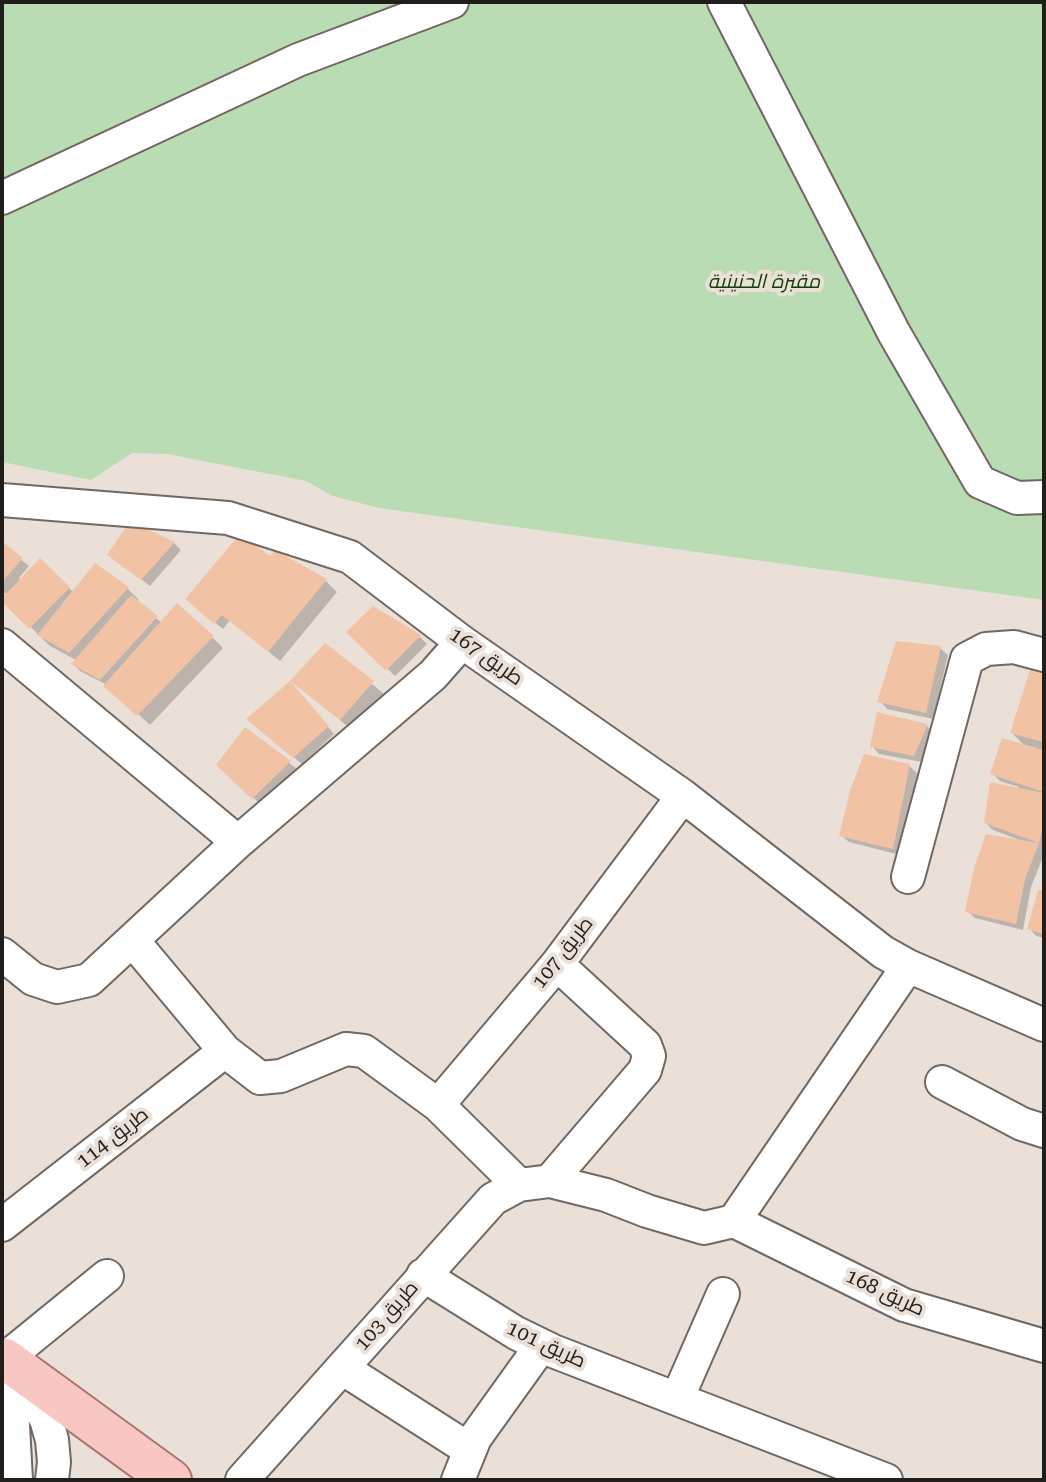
<!DOCTYPE html>
<html>
<head>
<meta charset="utf-8">
<style>
  body { margin:0 }
  #map { position:relative; width:1046px; height:1482px; overflow:hidden; background:#ebe0d8; font-family:"Roboto Serif",serif }
  canvas { display:block }
  .frame { position:absolute; inset:0; border:4px solid #211d1a; pointer-events:none }
</style>
</head>
<body>
<div id="map">
<canvas width="1046" height="1482"></canvas>
<div class="frame"></div>
</div>
<script>
const g = document.querySelector('canvas').getContext('2d');
g.lineJoin = 'round';
function paint(path, color) { g.fillStyle = color; g.fill(path, 'evenodd'); }
const poly = rows => new Path2D(rows.map(r => 'M' + r).join(''));
function stroke(path, color, width, dash) { g.strokeStyle = color; g.lineWidth = width; g.lineCap = dash ? 'butt' : 'round'; g.setLineDash(dash || []); g.stroke(path); }
function write(font, color, halo, rows, align = 'center') {
  g.font = font + ' "Roboto Serif",Cairo,serif'; g.lineWidth = 8; g.setLineDash([]); g.textBaseline = 'middle'; g.strokeStyle = halo; g.fillStyle = color; for (const [text, x, y, turn = 0] of rows) {
    g.save(); g.translate(x, y); g.rotate((+turn || 0) * Math.PI / 180); g.textAlign = isNaN(turn) ? turn : align; if (halo) g.strokeText(text, 0, 0); g.fillText(text, 0, 0); g.restore();
  }
}
const green = poly([
  [2,2,1044,2,1044,600,379,508,333,496,306,481,167,454,132,453,91,480,2,462]
]);
const shadow = poly([
  [174,543,181,550,150,586,109,555],
  [2,544,29,566,19,578,21,581,40,561,74,593,96,566,128,589,139,600,137,602,162,623,212,637,223,648,150,725,107,685,80,671,73,664,76,660,50,646,3,600,7,595,2,591],
  [276,552,326,581,337,592,280,661,230,620,223,629,195,606,270,559],
  [373,609,420,637,427,644,395,676,349,632],
  [325,645,384,694,352,730,293,681,291,683,334,734,302,764,248,719,292,682],
  [940,648,948,655,933,719,887,709,880,701],
  [1044,676,1044,854,1031,887,1023,930,975,918,968,911,1017,841,1017,839,993,830,986,823,1019,787,1000,781,992,773,1026,747,1012,733],
  [927,726,934,733,922,762,879,754,872,746],
  [245,730,297,769,261,805,219,764],
  [909,766,917,773,900,855,849,842,841,835],
  [1044,893,1044,938,1036,936,1029,928]
]);
const building = poly([
  [130,521,175,542,141,580,107,555],
  [240,534,270,556,275,550,327,579,268,652,222,615,214,624,185,599],
  [2,541,23,558,2,582],
  [40,558,70,587,29,629,2,602,2,598],
  [95,563,129,587,69,653,37,635],
  [131,595,158,616,100,680,71,664],
  [177,603,214,636,137,716,103,686],
  [373,606,421,635,386,671,346,632],
  [896,641,941,646,926,713,877,702],
  [325,643,374,681,340,720,290,681],
  [1030,670,1044,674,1044,742,1010,733],
  [290,681,329,726,293,758,246,719],
  [877,712,928,724,914,756,870,747],
  [245,727,291,761,252,799,216,765],
  [1002,738,1044,750,1044,792,990,774],
  [864,754,910,764,893,849,839,836,850,791],
  [990,782,1044,793,1044,823,1039,843,984,823],
  [986,834,1039,843,1025,879,1016,924,965,912,974,868],
  [1038,890,1044,891,1044,934,1027,929]
]);
const minor = poly([
  [724,2,894,333,980,482,1017,498,1044,497],
  [2,198,298,60,452,2],
  [2,500,228,518,350,557,462,642,683,796,883,952,908,966,1044,1025],
  [2,645,238,842],
  [908,877,967,659,986,649,1014,647,1044,655],
  [133,941,225,1051,260,1078,281,1076,346,1049,364,1051,438,1105,519,1185],
  [2,954,33,979,57,987,89,980,238,842,433,675,462,642],
  [942,1082,1022,1124,1044,1131],
  [438,1105,557,964,683,796],
  [550,1181,645,1070,649,1056,645,1045,557,964],
  [734,1221,904,1305,1044,1346],
  [734,1221,908,966],
  [2,1225,225,1051],
  [423,1275,516,1333,553,1351,886,1480],
  [5,1359,107,1276],
  [342,1368,470,1450],
  [17,1373,46,1419,52,1440,54,1462,52,1480],
  [2,1394,13,1425,16,1480],
  [677,1399,723,1294],
  [242,1480,493,1199,519,1185,550,1181,606,1195,647,1211,704,1228,734,1221],
  [458,1480,475,1438,541,1346]
]);
const major = poly([
  [5,1359,171,1480]
]);
const parkNames = [
  ["مقبرة الحنينية",764,282]
];
const streetNames = [
  ["طريق 167",486,657,35],
  ["طريق 107",563,953,-52],
  ["طريق 114",113,1138,-38],
  ["طريق 168",885,1293,25],
  ["طريق 103",387,1316,-49],
  ["طريق 101",546,1345,25]
];
paint(green, '#b9dcb4');
paint(shadow, '#0003');
paint(building, '#f1c3a4');
stroke(minor, '#726861', 36);
stroke(major, '#aa736f', 44);
stroke(minor, '#fff', 32);
stroke(major, '#f8c7c4', 40);
write('italic 20px', '#11410b', '#ebe0d8', parkNames);
write('20px', '#211d1a', '#ebe0d8', streetNames);
</script>
</body>
</html>
